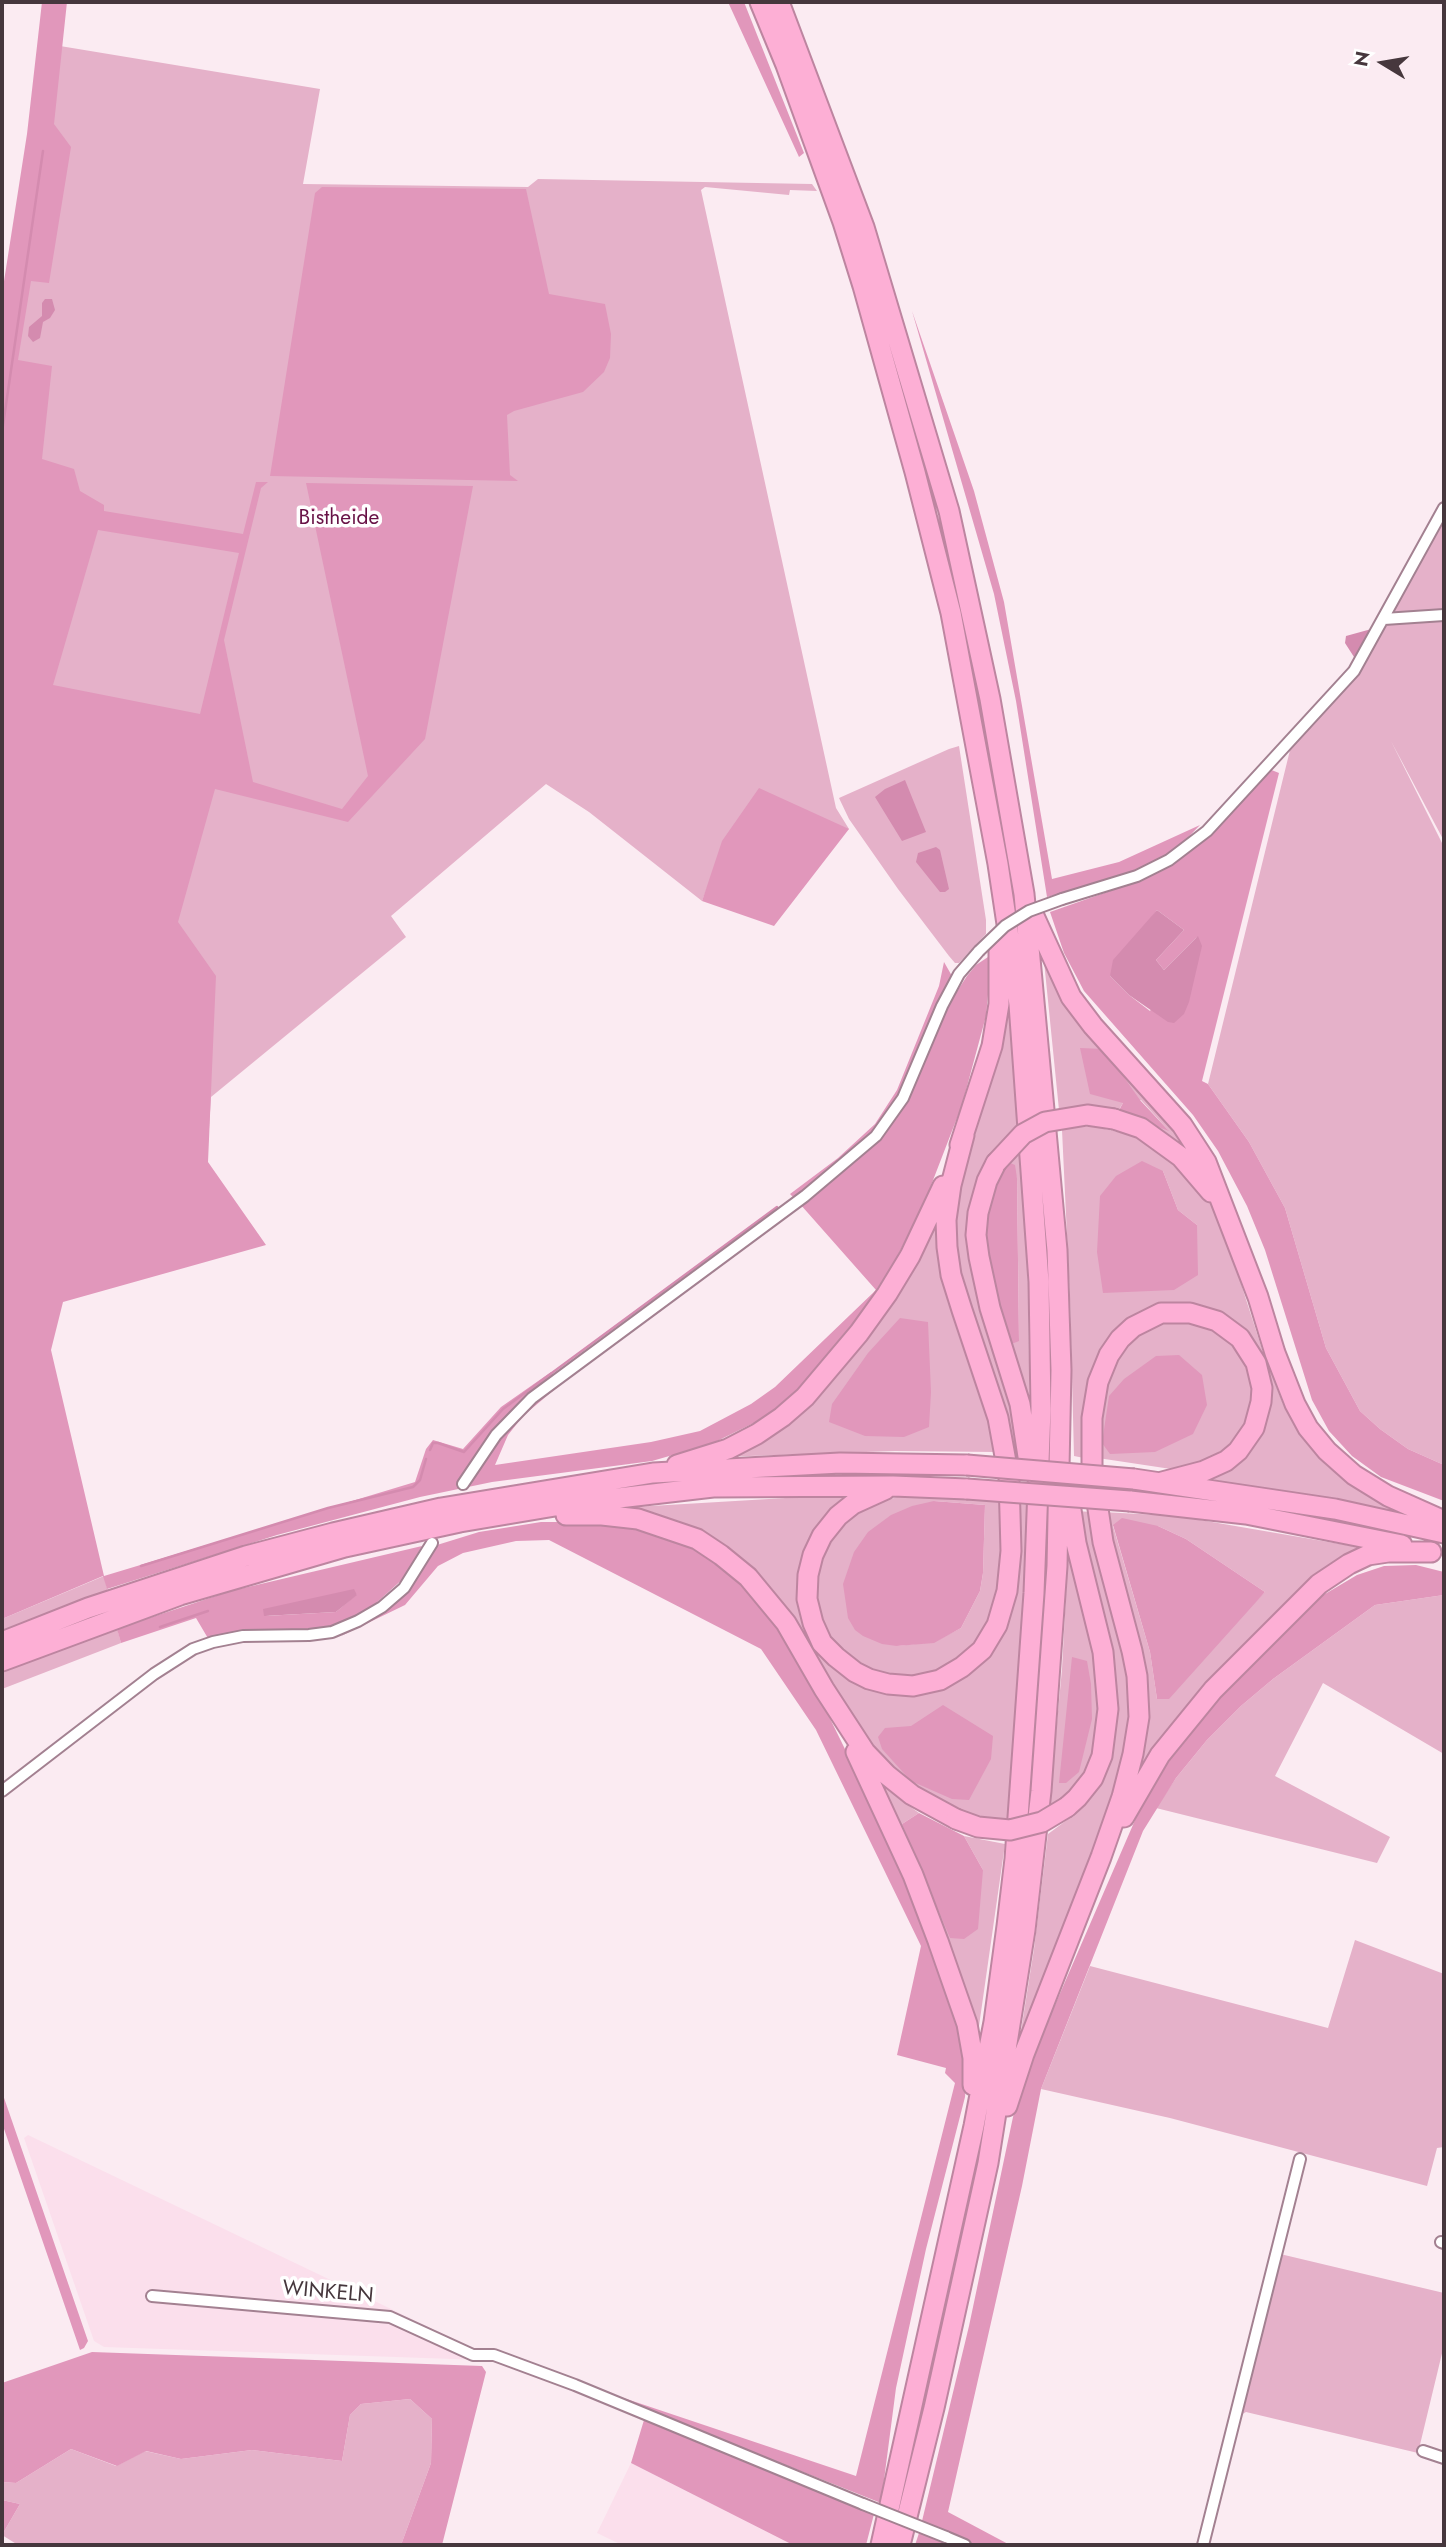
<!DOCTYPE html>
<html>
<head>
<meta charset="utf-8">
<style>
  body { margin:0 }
  #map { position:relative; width:1446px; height:2547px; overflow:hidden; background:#fbebf2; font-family:Jost,sans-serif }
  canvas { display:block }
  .frame { position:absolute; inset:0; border:4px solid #46373d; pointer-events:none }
  .north { position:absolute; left:1348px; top:28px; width:70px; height:70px; -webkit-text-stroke:5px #fff; paint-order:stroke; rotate:281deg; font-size:19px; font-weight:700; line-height:28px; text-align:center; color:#46373d }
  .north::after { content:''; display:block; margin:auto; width:24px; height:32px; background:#46373d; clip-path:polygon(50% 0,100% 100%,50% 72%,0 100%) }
</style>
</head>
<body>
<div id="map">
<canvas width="1446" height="2547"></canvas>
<div class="frame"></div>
<div class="north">N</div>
</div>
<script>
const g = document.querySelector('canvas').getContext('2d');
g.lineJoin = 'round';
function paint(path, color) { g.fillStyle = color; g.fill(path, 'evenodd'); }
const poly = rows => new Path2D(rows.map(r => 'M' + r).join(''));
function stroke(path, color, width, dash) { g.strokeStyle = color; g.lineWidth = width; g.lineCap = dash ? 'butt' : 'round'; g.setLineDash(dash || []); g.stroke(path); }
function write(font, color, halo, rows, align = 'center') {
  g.font = font + ' Jost,sans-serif'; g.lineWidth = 7; g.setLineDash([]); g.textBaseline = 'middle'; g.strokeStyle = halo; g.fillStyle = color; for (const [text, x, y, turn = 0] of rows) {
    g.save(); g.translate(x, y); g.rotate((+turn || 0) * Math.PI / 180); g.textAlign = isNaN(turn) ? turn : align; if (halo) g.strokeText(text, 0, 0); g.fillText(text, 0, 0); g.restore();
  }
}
const built = poly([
  [28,2135,485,2354,483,2360,104,2347,94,2341,24,2138],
  [631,2463,793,2545,622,2545,597,2533]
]);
const green = poly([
  [54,45,320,89,303,184,528,187,538,179,812,184,817,191,790,190,789,195,705,187,701,190,836,808,849,829,707,888,702,901,589,812,546,784,391,916,406,937,211,1097,207,1161,2,871,2,382],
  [1444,519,1444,841,1391,741,1444,847,1444,1465,1408,1449,1380,1429,1360,1411,1326,1348,1285,1208,1249,1142,1208,1084,1291,746,1357,672],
  [959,746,986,920,986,934,959,963,955,963,949,956,898,889,849,819,839,798,949,749],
  [1044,961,1179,1131,1207,1174,1082,1107,1059,1110],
  [1141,1100,1168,1130,1118,1111,1123,1103],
  [1009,1016,1018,1127,978,1181,1022,1455,1009,1453,956,1279,954,1194,1005,1017],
  [1079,1126,1096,1127,1136,1136,1165,1153,1206,1195,1223,1228,1262,1349,1283,1404,1300,1434,1326,1465,1349,1483,1403,1514,1204,1478,1240,1454,1259,1365,1188,1310,1115,1339,1084,1458,1074,1456,1070,1299,1062,1130],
  [1163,1171,1178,1210,1197,1225,1097,1252],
  [1021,1152,1028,1283,1030,1439,999,1330,993,1288,1012,1344,1019,1340,1017,1178,1008,1162],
  [939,1208,996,1452,895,1451,720,1457,794,1413],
  [1184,1319,1227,1335,1247,1363,1253,1379,1251,1418,1240,1436,1221,1455,1186,1468,1171,1469,1098,1458,1098,1399,1116,1353,1140,1332,1160,1323],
  [870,1493,808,1558,820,1648,916,1690,988,1647,1016,1504,1029,1505,1018,1705,1007,1822,974,1820,891,1775,738,1560,616,1511,634,1507],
  [927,1496,1003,1501,1003,1560,1000,1591,981,1641,956,1665,911,1680,866,1670,847,1658,830,1639,818,1616,814,1595,816,1568,828,1542,849,1517,872,1505,897,1497],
  [934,1501,985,1505,983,1573,980,1591,961,1628,934,1642,897,1646],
  [1078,1511,1090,1512,1131,1670,1132,1748,1016,2062,1034,1949,1048,1834,1079,1811,1092,1796,1104,1772,1113,1743],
  [1102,1512,1177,1516,1375,1550,1334,1567,1126,1802,1142,1742],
  [1113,1526,1158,1526,1186,1539,1265,1592,1157,1699,1150,1652],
  [1069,1538,1096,1640,1102,1699,1091,1766,1062,1800,1049,1808,1062,1669],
  [104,1576,121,1643,2,1689,2,1619],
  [1444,1595,1444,1754,1323,1683,1275,1776,1390,1837,1377,1863,1156,1808,1176,1778,1207,1740,1241,1706,1273,1679,1375,1605],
  [874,1773,898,1798,919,1813,902,1824,983,1870,964,1836,1005,1844,976,2047],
  [1355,1940,1444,1974,1444,2147,1437,2148,1427,2186,1170,2118,1041,2089,1090,1966,1328,2028],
  [1276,2253,1444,2293,1444,2345,1418,2453,1246,2412,1239,2416],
  [410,2399,432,2419,431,2463,401,2545,18,2545,2,2535,20,2504,2,2500,2,2482,16,2483,71,2449,116,2466,145,2451,181,2459,252,2450,342,2461,350,2415,361,2404]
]);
const forest = poly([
  [42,2,67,2,54,124,71,147,49,283,31,281,18,360,52,366,42,459,74,469,80,491,104,505,104,511,243,534,256,482,268,482,261,488,224,640,253,782,342,809,368,776,306,483,473,486,425,739,348,822,215,789,178,922,216,976,208,1162,266,1245,63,1302,51,1350,104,1576,415,1482,426,1449,433,1440,463,1449,501,1407,551,1372,561,1384,523,1416,508,1435,495,1465,651,1442,700,1431,751,1404,775,1387,876,1290,800,1204,873,1146,896,1119,910,1097,950,1002,967,976,976,965,988,957,989,984,986,1016,962,1105,925,1201,894,1263,852,1327,801,1386,768,1416,711,1444,652,1461,492,1482,420,1497,277,1535,107,1589,103,1576,2,1619,2,294,27,134],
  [98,530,239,553,200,714,53,685],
  [728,2,744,2,804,153,799,157],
  [322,187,526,189,549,294,605,304,611,334,610,358,604,372,583,392,514,411,507,415,510,475,518,481,270,476,315,193],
  [912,311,974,491,1004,602,1052,879,1119,862,1200,825,1176,850,1156,863,1116,879,1047,897,1016,701,994,594],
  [1269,769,1279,773,1202,1081,1208,1084,1249,1142,1285,1208,1326,1348,1360,1411,1380,1429,1408,1449,1444,1465,1444,1501,1381,1477,1352,1456,1329,1431,1312,1400,1265,1250,1247,1206,1218,1151,1193,1115,1084,991,1064,953,1050,912,1141,880,1170,865],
  [1157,910,1184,930,1156,960,1164,970,1197,937,1150,1011,1129,995,1110,976],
  [759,788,849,829,774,926,702,901,722,841],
  [944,962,952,976,906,1084,877,1128,796,1200,790,1194,838,1158,875,1124,897,1090,939,986],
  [1080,1048,1104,1049,1140,1100,1169,1131,1118,1112,1123,1103,1090,1094],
  [1142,1161,1163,1171,1178,1210,1197,1225,1198,1275,1174,1290,1103,1293,1097,1252,1100,1196,1116,1176],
  [1008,1162,1015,1165,1017,1178,1019,1341,1012,1344,993,1288,986,1259,985,1219,1002,1167],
  [900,1318,928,1322,931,1392,929,1427,904,1437,865,1436,829,1422,832,1404,868,1353],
  [1179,1355,1202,1375,1207,1405,1193,1434,1155,1452,1110,1454,1102,1443,1109,1396,1124,1379,1156,1356],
  [934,1501,985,1505,983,1573,980,1591,961,1628,934,1643,897,1646,882,1644,863,1636,855,1630,848,1618,843,1584,854,1552,868,1532,891,1515,912,1506],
  [1122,1518,1158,1526,1186,1539,1265,1592,1169,1699,1157,1699,1150,1652,1113,1525],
  [541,1522,596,1522,649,1530,706,1554,739,1579,770,1612,810,1678,874,1808,912,1894,955,2011,967,2074,965,2097,926,2249,896,2388,881,2503,579,2383,856,2476,955,2083,945,2073,946,2068,897,2055,921,1946,816,1730,761,1649,549,1540,516,1541,463,1553,438,1566,405,1605,341,1636,401,1597,437,1545,479,1532],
  [422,1546,404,1578,365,1613,340,1625,317,1629,209,1640,196,1618,121,1643,117,1629,137,1622,231,1591],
  [357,1594,336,1612,265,1616],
  [1416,1565,1444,1572,1444,1595,1375,1605,1273,1679,1241,1706,1207,1740,1176,1778,1143,1831,1041,2089,1022,2186,948,2512,1010,2545,915,2545,919,2533,941,2540,944,2532,922,2521,969,2326,1013,2117,1026,2072,1142,1804,1173,1753,1205,1715,1244,1672,1320,1597,1357,1575,1384,1566],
  [1072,1657,1087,1661,1091,1684,1092,1719,1079,1772,1066,1783,1059,1783],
  [943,1705,993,1736,991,1759,969,1800,952,1799,911,1781,882,1749,878,1737,885,1728,911,1726],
  [919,1813,964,1836,983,1870,978,1929,964,1939,950,1938,902,1824],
  [2,2092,88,2341,84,2348,80,2350,2,2123],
  [92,2352,482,2366,486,2372,442,2545,401,2545,431,2463,432,2419,410,2399,361,2404,350,2415,342,2461,252,2450,181,2459,146,2451,117,2466,71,2449,16,2483,2,2482,2,2383],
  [644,2420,874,2514,866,2545,793,2545,631,2463],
  [2,2500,20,2504,2,2535]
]);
const water = poly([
  [45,299,52,299,55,310,50,318,43,322,40,338,33,342,28,336,29,327,42,316,42,303],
  [1375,628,1357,657,1354,657,1345,643,1346,636],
  [905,780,926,832,902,841,875,797,885,789],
  [936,847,940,850,949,889,945,892,940,892,916,862,918,853],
  [1157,910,1184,930,1156,960,1164,970,1198,936,1202,946,1189,1002,1184,1014,1174,1023,1168,1022,1129,995,1110,976,1113,960],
  [354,1589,357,1595,336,1612,264,1616,263,1609]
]);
const stream = poly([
  [2,432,43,151],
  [430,1450,433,1443,438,1443,464,1452,503,1409,777,1207],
  [141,1566,328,1508,413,1487,420,1480,426,1459],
  [160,1627,208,1611]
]);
const street = poly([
  [1384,619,1444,615],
  [1062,899,1137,876,1169,860,1207,831,1354,671,1444,508],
  [463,1484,496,1435,532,1398,805,1196,876,1136,903,1098,942,1006,959,974,979,951],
  [2,1791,154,1674,193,1649,213,1642,243,1636,309,1635,332,1632,358,1621,382,1607,404,1588,432,1543],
  [1441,2242,1444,2243],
  [152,2296,390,2317,473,2355,494,2355,575,2385,863,2504],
  [1423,2451,1444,2458],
  [946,2537,965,2545],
  [1203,2545,1300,2159]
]);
const highway = poly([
  [760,2,786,65,843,222,863,286,915,472,951,613,998,864,1019,1004,1039,1282,1041,1409,1034,1593,1015,1859,1007,1926,994,2022,974,2126,881,2545],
  [779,2,864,227,949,511,990,699,1024,894,1057,1250,1061,1370,1057,1566,1041,1791,1025,1930,988,2163,934,2408,900,2545],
  [1033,914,1071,997,1093,1026,1182,1125,1206,1162,1258,1297,1275,1353,1295,1404,1308,1428,1327,1451,1354,1475,1388,1496,1444,1521],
  [1114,1119,1141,1128,1181,1157,1211,1192],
  [960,1145,992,1046,999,1004,999,939],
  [996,1163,987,1181,978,1213,976,1235,979,1257,990,1308,1020,1404,1029,1463],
  [677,1465,728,1449,757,1434,782,1417,805,1397,859,1333,887,1294,910,1256,943,1186],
  [1134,1479,1335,1509,1444,1533],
  [886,1489,853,1504,838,1516,822,1536,813,1555,808,1575,807,1599,813,1623,822,1643,836,1657,855,1672,869,1679,888,1684,913,1686,940,1680,962,1667,982,1650,997,1625,1007,1591,1011,1551,1009,1478,998,1418,962,1310,951,1275,947,1247,946,1220,951,1185,964,1135],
  [1130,1501,1246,1514,1402,1545],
  [566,1515,602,1515,638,1519,697,1539,721,1555,748,1577,786,1623,824,1689,865,1752,887,1775,912,1795,956,1819],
  [2,1642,88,1608,246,1556,333,1533,441,1508,653,1473,840,1463,967,1465],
  [2,1661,180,1595,345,1547,460,1522,567,1504,713,1487,893,1486,967,1489],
  [856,1752,913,1875,938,1941,967,2024,973,2058,973,2085],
  [1067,1807,1077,1798,1093,1778,1102,1756,1108,1709,1103,1652,1076,1543,1068,1490],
  [1124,1817,1160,1755,1213,1690,1319,1584,1349,1564,1368,1555,1388,1552,1431,1552],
  [1007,2106,1024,2054,1101,1857,1122,1797,1133,1754,1139,1717,1137,1676,1132,1651,1103,1542,1092,1469,1092,1418,1098,1382,1109,1355,1120,1339,1133,1327,1161,1313,1190,1313,1217,1321,1240,1338,1256,1363,1262,1388,1261,1402,1254,1428,1238,1451,1226,1461,1204,1471,1162,1482]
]);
const streetBridge = poly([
  [979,951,1005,926,1029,911,1062,899],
  [863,2504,946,2537]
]);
const highwayBridge = poly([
  [996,1163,1023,1134,1045,1122,1087,1115,1114,1119],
  [967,1465,1134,1479],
  [967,1489,1130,1501],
  [956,1819,978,1827,1010,1830,1042,1822,1067,1807]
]);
const parkNames = [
  ["Bistheide",339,519]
];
const streetNames = [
  ["WINKELN",328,2293,5]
];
paint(built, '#fbdfec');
paint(green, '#e5b1c9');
paint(forest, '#e197bb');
paint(water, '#d48baf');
stroke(stream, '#d48baf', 2.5);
stroke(street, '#a38191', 14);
stroke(highway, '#bd85a0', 23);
stroke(street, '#fff', 10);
stroke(highway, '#fdafd5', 19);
stroke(streetBridge, '#a38191', 14, []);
stroke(highwayBridge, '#bd85a0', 23, []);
stroke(streetBridge, '#fff', 10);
stroke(highwayBridge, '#fdafd5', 19);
write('21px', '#681246', '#fff', parkNames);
write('21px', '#46373d', '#fff', streetNames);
</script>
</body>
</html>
